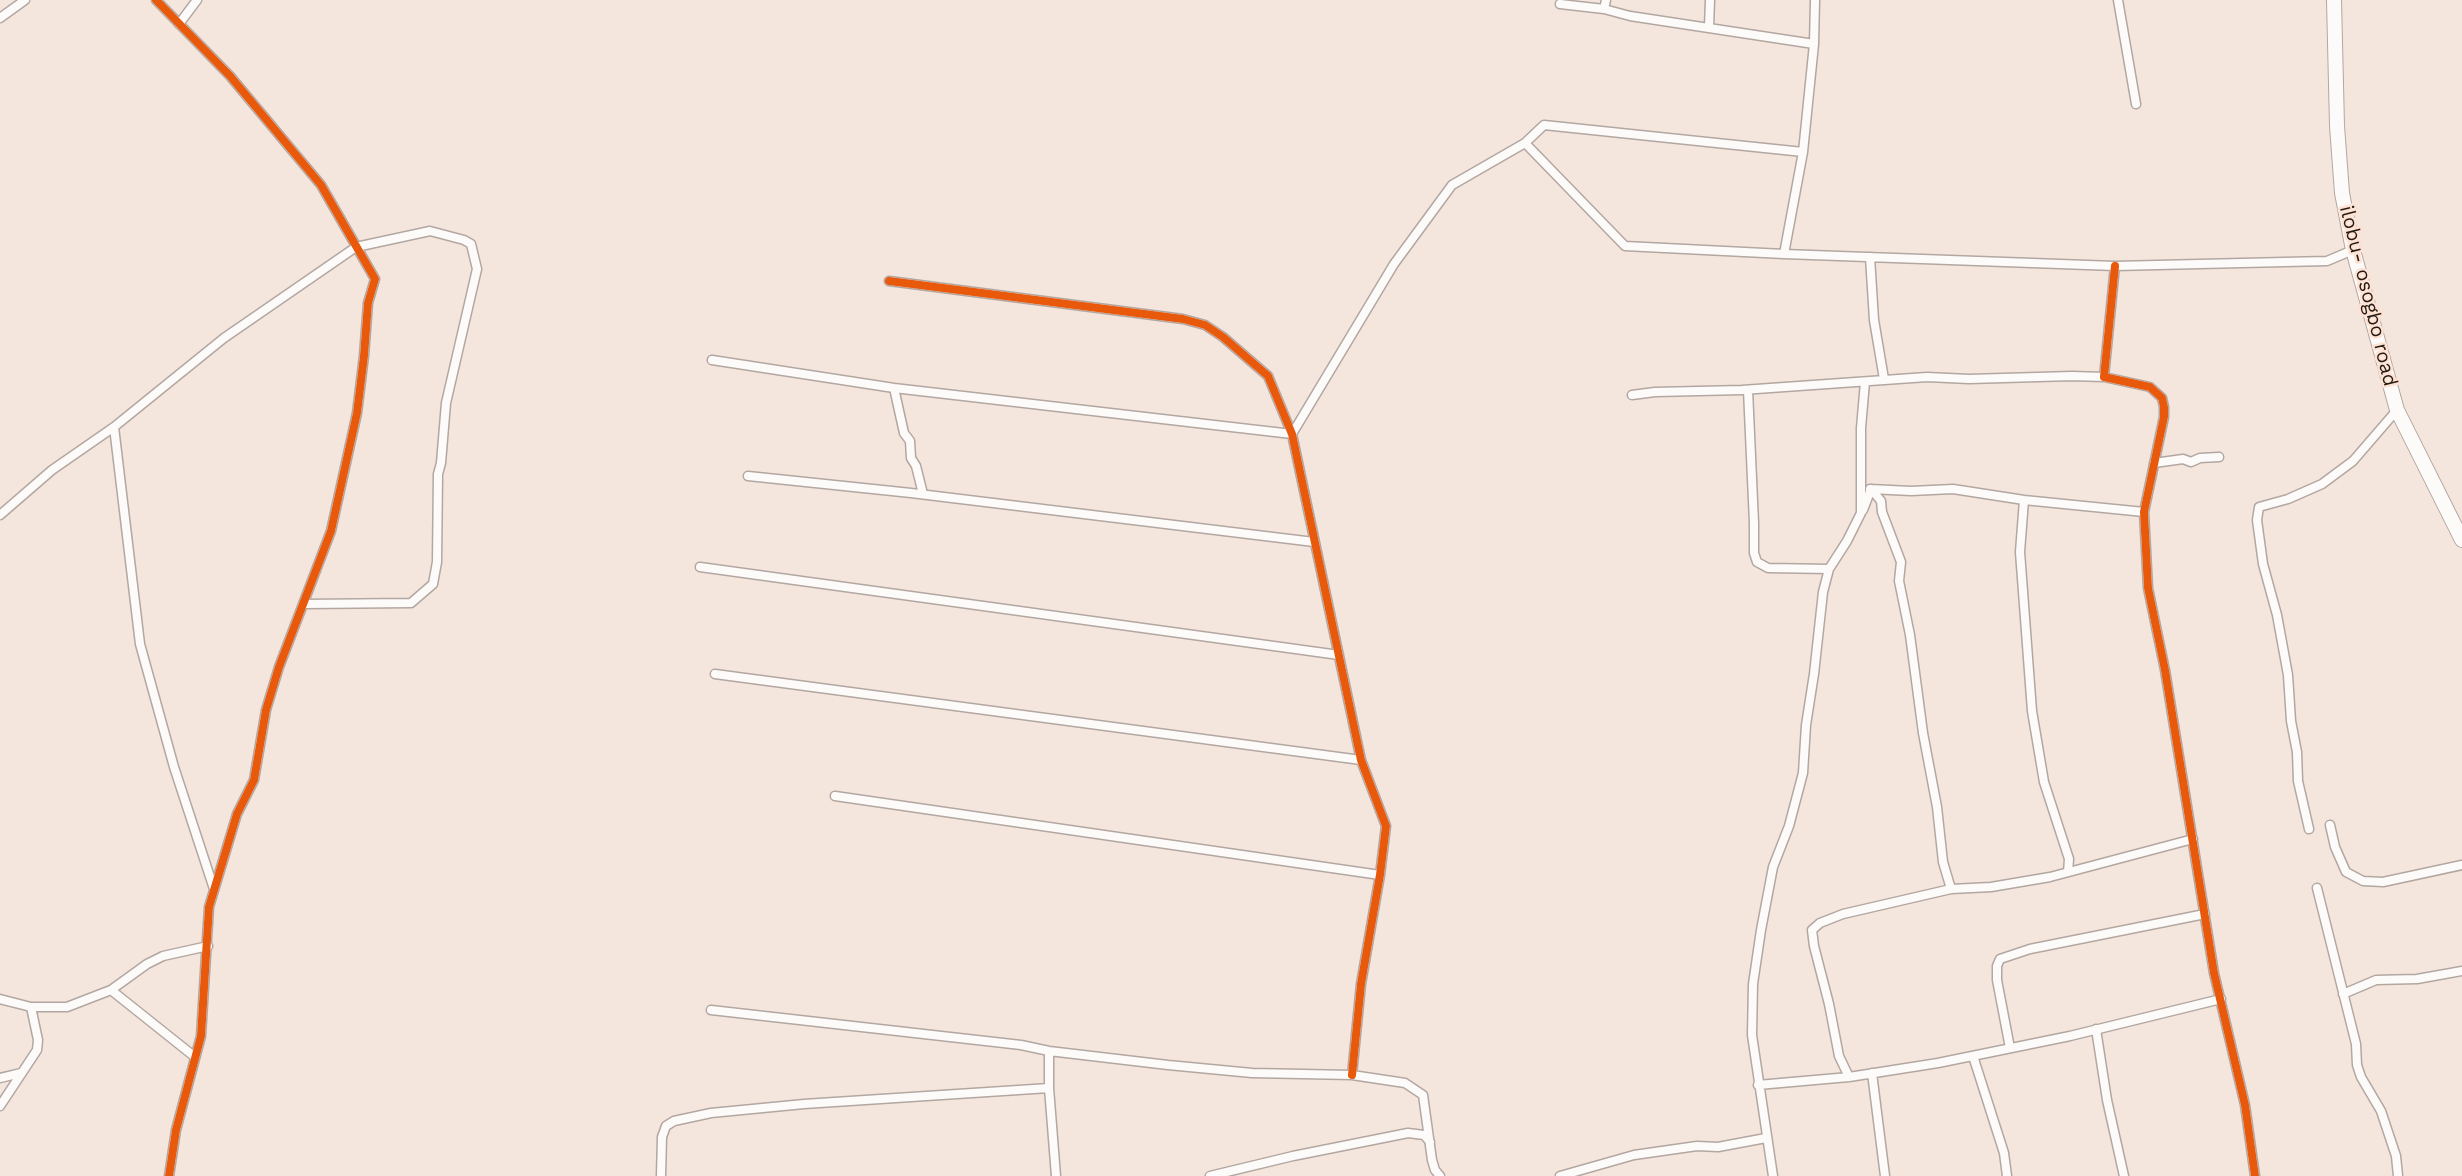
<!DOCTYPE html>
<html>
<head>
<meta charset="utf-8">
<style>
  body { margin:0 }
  canvas { display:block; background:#f4e5dd }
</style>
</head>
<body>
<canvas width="2462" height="1176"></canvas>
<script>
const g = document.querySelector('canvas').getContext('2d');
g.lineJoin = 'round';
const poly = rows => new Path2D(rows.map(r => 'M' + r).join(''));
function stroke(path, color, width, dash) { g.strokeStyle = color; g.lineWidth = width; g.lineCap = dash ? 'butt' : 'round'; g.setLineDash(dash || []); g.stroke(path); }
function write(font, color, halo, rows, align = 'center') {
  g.font = font + ' "Work Sans",sans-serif'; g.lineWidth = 5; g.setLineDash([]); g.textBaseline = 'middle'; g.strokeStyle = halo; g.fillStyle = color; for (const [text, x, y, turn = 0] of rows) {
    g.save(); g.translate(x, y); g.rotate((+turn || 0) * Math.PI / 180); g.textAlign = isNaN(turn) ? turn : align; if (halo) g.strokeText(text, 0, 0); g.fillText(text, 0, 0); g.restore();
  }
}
const street = poly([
  [156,0,230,76,321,185,375,279,368,303,364,356,357,413,331,531,279,667,266,710,254,780,237,814,209,907,201,1036,176,1130,169,1176],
  [1606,0,1604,9,1630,16,1814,44],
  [1815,0,1814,44,1803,152,1784,254,2115,266,2327,261,2353,250],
  [2118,0,2136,104],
  [1560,4,1604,9],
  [0,18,25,0],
  [179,24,197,0],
  [1709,27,1710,0],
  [1525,143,1625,246,1784,254],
  [1870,257,1874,320,1884,379],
  [2115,266,2104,377,2150,387,2162,398,2164,407,2164,417,2144,512,2148,588,2165,670,2214,973,2245,1105,2255,1176],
  [889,281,1183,319,1205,325,1223,337,1268,376,1292,434,1361,760,1386,826,1380,875,1361,984,1352,1075],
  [712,360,894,388,1292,434],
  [894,388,904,433,910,441,911,458,916,466,923,494],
  [1748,390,1754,523,1754,553,1757,562,1768,568,1829,569],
  [1632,395,1655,392,1742,390,1927,377,1969,379,2072,376,2104,377],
  [114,427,140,644,174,767,214,889],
  [1292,434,1394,264,1452,185,1525,143,1544,125,1803,152],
  [2154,463,2183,459,2191,462,2200,458,2219,457],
  [748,476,911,493,1314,542],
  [1870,489,1911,491,1953,489,2024,500,2144,512],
  [2024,500,2020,552,2032,711,2044,782,2069,859,2068,872],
  [1863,510,1871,489,1881,501,1882,512,1901,562,1899,581,1910,635,1923,733,1937,807,1943,862,1951,889],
  [0,515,52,470,114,427,224,338,356,247,430,231,464,240,471,244,477,269,446,403,441,463,438,474,437,562,433,584,411,603,304,604],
  [700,567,1339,655],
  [715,674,1361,760],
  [835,796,1380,875],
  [2330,825,2335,847,2346,872,2363,881,2383,882,2462,865],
  [2309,829,2298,781,2297,752,2291,721,2288,675,2277,615,2263,564,2257,520,2259,507,2288,499,2322,484,2353,461,2397,410],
  [2317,888,2356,1044,2357,1065,2361,1077,2381,1111,2396,1156,2398,1176],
  [111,990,195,1057],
  [2343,994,2376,980,2417,979,2462,971],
  [0,999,31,1007,67,1007,111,990,147,964,163,956,208,946],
  [711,1010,1021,1045,1049,1051,1168,1065,1252,1073,1352,1075,1405,1083,1423,1095,1432,1160,1435,1170,1440,1176],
  [2096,1029,2107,1100,2124,1176],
  [2010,1048,1997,980,1997,966,2000,959,2030,949,2205,914],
  [1049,1051,1049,1088,1056,1176],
  [1973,1056,2004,1153,2007,1176],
  [1872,1073,1885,1176],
  [1849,1077,1839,1056,1829,1004,1814,946,1812,930,1820,923,1843,914,1951,889,1991,887,2050,877,2193,839],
  [0,1078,21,1073],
  [1758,1085,1849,1077,1938,1063,2070,1036,2221,999],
  [0,1106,37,1050,38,1040,31,1007],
  [661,1176,662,1137,666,1126,674,1121,711,1113,804,1104,1049,1088],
  [1210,1176,1293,1156,1408,1133,1424,1135,1430,1142],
  [1560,1176,1634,1155,1697,1146,1718,1147,1766,1138],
  [1773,1176,1752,1035,1753,984,1761,930,1773,867,1789,826,1803,773,1806,725,1814,674,1823,592,1829,569,1847,541,1861,513,1861,428,1865,382]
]);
const primary = poly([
  [2334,0,2337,126,2342,193,2353,250,2397,410,2462,540]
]);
const cycleway = poly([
  [156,0,230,76,321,185,375,279,368,303,364,356,357,413,331,531,279,667,266,710,254,780,237,814,209,907,201,1036,176,1130,169,1176],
  [2115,266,2104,377,2150,387,2162,398,2164,407,2164,417,2144,512,2148,588,2165,670,2214,973,2245,1105,2255,1176],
  [889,281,1183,319,1205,325,1223,337,1268,376,1292,434,1361,760,1386,826,1380,875,1361,984,1352,1075]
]);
const streetNames = [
  ["ilobu- osogbo road",2368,296,76]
];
stroke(street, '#b3a7a1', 11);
stroke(primary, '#b3a7a1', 16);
stroke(street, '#fdfbfa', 8);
stroke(primary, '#fdfbfa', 14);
stroke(cycleway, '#e8590c', 8);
write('20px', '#231a14', '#fee2d3', streetNames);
</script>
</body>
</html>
